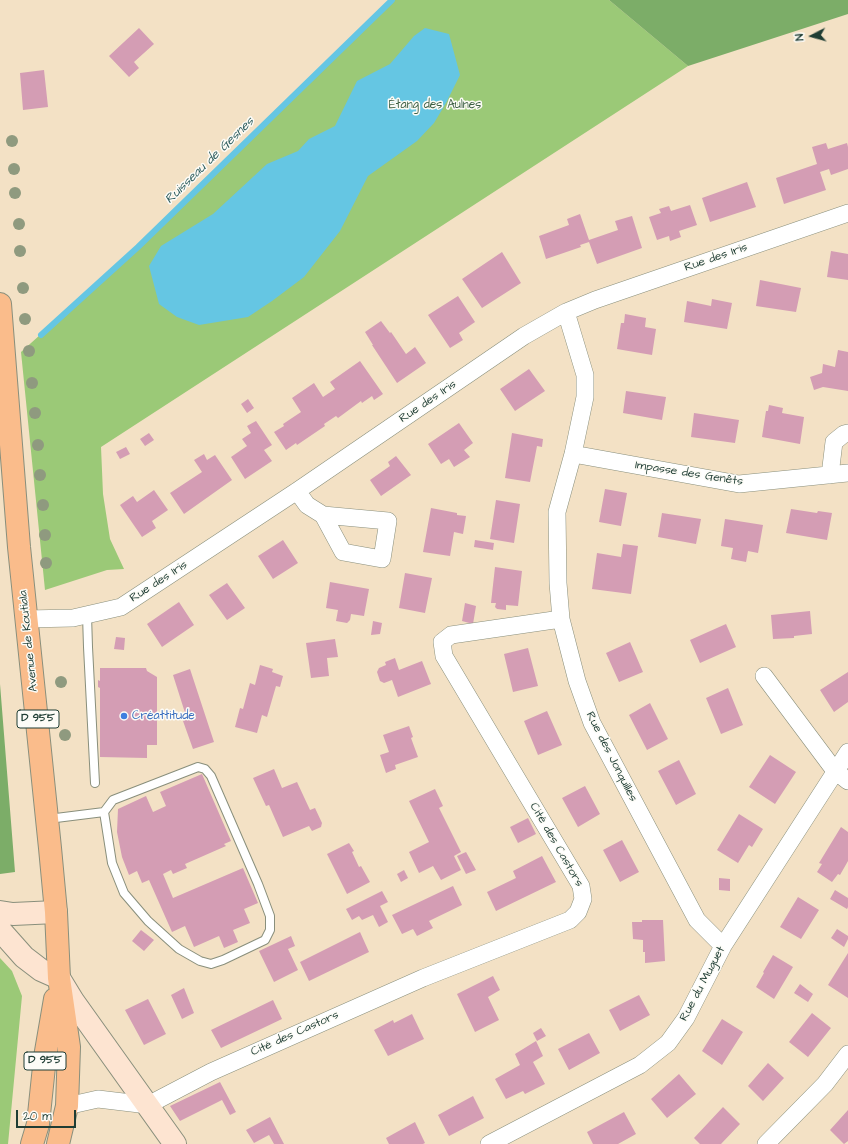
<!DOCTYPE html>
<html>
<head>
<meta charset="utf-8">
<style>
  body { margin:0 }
  #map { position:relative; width:848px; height:1144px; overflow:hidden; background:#f3e1c5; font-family:"Architects Daughter",sans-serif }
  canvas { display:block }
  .north { position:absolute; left:792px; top:16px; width:40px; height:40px; -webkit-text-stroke:3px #fdfcf7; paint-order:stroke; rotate:264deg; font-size:11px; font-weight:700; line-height:16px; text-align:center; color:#1f3d34 }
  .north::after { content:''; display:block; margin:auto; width:14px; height:18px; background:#1f3d34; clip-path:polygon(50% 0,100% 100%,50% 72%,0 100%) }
  .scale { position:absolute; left:16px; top:1110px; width:60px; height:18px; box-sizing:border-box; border:2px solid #1f3d34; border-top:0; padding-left:5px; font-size:12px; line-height:14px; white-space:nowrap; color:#1f3d34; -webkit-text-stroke:3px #fdfcf7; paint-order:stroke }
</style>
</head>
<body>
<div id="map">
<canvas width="848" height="1144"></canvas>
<div class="north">N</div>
<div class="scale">20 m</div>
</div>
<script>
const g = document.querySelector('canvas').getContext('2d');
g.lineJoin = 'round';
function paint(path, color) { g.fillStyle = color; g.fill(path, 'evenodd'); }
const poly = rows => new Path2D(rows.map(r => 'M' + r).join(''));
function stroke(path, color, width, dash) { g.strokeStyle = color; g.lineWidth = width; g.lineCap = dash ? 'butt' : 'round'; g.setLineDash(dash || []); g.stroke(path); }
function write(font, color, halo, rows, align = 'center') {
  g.font = font + ' "Architects Daughter",sans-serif'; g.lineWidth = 3; g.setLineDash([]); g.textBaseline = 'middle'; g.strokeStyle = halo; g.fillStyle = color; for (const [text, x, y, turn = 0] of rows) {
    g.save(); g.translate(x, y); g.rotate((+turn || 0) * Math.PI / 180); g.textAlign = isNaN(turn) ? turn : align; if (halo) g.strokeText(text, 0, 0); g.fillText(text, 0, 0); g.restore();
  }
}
const green = poly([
  [392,0,609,0,688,66,101,447,103,494,110,539,124,569,107,570,45,590,21,352,138,247],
  [0,958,12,971,22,996,8,1144,0,1144]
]);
const forest = poly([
  [609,0,848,0,848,14,688,66],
  [0,684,15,872,0,874]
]);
const water = poly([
  [425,28,449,34,460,75,446,103,434,123,417,141,368,176,340,231,304,277,272,301,248,317,199,325,177,317,159,304,149,266,161,246,213,214,267,164,298,151,309,139,335,126,357,81,390,64,414,36]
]);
const stream = poly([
  [41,335,138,247,392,0]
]);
const building = poly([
  [139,28,154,44,134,62,139,68,129,77,109,56],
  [44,70,48,107,23,110,20,73],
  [826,143,828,149,847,143,848,147,848,169,831,175,829,169,820,172,826,190,784,204,776,178,817,164,812,147],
  [747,182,756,207,710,222,702,198],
  [690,205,697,225,679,231,681,237,670,241,669,236,657,240,649,217,661,213,659,209,669,206,671,211],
  [580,214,589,240,618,230,615,221,632,216,642,248,597,264,589,242,580,245,581,247,546,259,539,236,569,225,567,219],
  [831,251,848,254,848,280,827,277],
  [502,252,521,283,482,308,462,279],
  [760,280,801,288,796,312,756,306],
  [458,296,475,322,459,333,463,340,450,348,428,315],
  [712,299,732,303,727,329,684,322,687,301,711,306],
  [625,314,646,318,645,327,656,329,652,355,617,349,621,323,624,323],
  [381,321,390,333,391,332,406,354,415,347,426,363,397,383,372,345,373,345,365,332],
  [838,350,848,352,848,391,823,387,814,390,810,377,822,373,823,364,835,367],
  [360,361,383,394,374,400,372,396,362,403,361,401,338,418,336,416,324,424,325,426,297,445,296,443,286,450,274,432,284,426,283,424,301,412,292,398,314,383,323,397,335,389,330,382],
  [529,369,545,391,515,411,500,389],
  [626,391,666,397,662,420,623,413],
  [248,399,254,408,247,413,241,404],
  [769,405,783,408,782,413,804,417,800,444,762,437,766,411,768,411],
  [694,413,739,420,735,443,691,437],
  [256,421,272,445,264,450,272,461,245,479,231,457,247,446,242,439,251,433,247,426],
  [459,423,473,443,464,450,470,457,454,467,449,459,441,464,428,444],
  [149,433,154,440,145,446,140,439],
  [512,433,543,439,542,447,537,446,530,482,505,478],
  [126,447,130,454,120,459,116,452],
  [204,454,207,460,215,455,232,480,184,514,170,493,202,472,194,460],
  [396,456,411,475,381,496,370,480,390,466,388,462],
  [605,489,627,493,621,526,599,522],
  [154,490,168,510,152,521,156,528,142,537,120,505,133,496,137,502],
  [496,500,520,504,514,543,490,539],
  [431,508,457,513,457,515,466,516,463,534,454,532,450,556,423,552],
  [791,509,817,513,818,511,832,513,827,540,786,533],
  [662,513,701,519,696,544,658,537],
  [725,519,763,525,758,553,748,551,746,562,731,559,733,548,721,546],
  [283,540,298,563,273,579,258,556],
  [475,540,494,543,493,550,474,547],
  [623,544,638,546,631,594,592,589,597,553,621,557],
  [495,567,522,571,518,606,506,605,506,610,497,609,495,607,496,603,491,603],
  [405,573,432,578,425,613,399,608],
  [330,582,369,589,364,616,351,614,350,620,347,623,336,621,338,610,326,608],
  [227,583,245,608,227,620,209,595],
  [179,602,194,625,162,647,147,624],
  [465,603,476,606,473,624,462,621],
  [810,611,812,634,794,636,794,638,773,639,771,615],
  [373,621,382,623,380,634,371,635],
  [726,624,736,647,700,663,690,640],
  [116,637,125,638,124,650,114,649],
  [335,639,338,657,327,658,329,676,311,678,306,643],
  [630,642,643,672,619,682,606,653],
  [528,648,538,686,513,692,504,654],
  [395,658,399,670,422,661,431,684,398,697,392,680,384,683,380,681,377,672,379,668,386,665,385,662],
  [260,665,273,669,272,672,283,676,280,687,276,686,267,717,262,715,257,733,235,727,240,708,243,709,250,683,255,685],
  [100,668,146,668,147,671,157,677,157,745,147,745,147,758,100,757,100,688,98,687,98,680,100,681],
  [190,669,214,742,193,749,183,721,187,719,173,675],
  [848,672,848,702,834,712,820,690],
  [728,688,743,725,721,734,706,698],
  [650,703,668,739,647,750,629,715],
  [547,711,562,745,538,755,524,721],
  [409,726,413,737,411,738,418,757,395,765,396,769,386,773,380,755,389,752,383,735],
  [770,755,796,772,775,804,749,787],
  [679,760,696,794,676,805,658,771],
  [274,769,282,788,297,782,310,810,315,808,322,823,321,827,312,831,309,826,283,837,269,805,266,806,253,778],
  [202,774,231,841,224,844,226,846,185,864,187,868,173,874,171,870,163,874,173,898,243,868,258,903,244,909,250,923,233,930,238,942,224,948,219,936,194,947,185,926,172,932,149,880,142,883,137,871,129,875,122,857,117,832,118,809,146,796,153,812,166,806,160,792],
  [585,786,600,814,578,827,562,798],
  [435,789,443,806,439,808,461,852,454,856,461,870,441,880,433,866,419,873,409,852,429,842,409,801],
  [739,814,763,829,752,847,749,845,738,863,717,850],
  [528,818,536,834,518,843,510,827],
  [841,827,848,832,848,861,840,875,838,874,832,882,817,872,822,864,819,863],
  [622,840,639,872,620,882,603,850],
  [349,843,354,851,352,852,359,867,361,866,370,882,347,894,327,854],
  [466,852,476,870,466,874,457,856],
  [542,856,556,882,496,911,487,892,516,878,513,871],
  [404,870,408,878,401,882,397,874],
  [719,878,730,879,730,891,719,890],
  [453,886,462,905,429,921,433,928,417,936,413,929,402,934,392,915],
  [835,890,848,898,848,907,847,909,830,899],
  [382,891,388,902,380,906,388,922,379,927,373,915,362,920,359,916,352,920,346,909],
  [798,897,819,910,801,939,780,927],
  [642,920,663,920,665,961,645,963,645,952,643,952,643,940,633,939,632,922,642,922],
  [837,929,848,936,848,939,844,947,831,938],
  [141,930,154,940,144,951,132,941],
  [360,932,369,952,309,981,300,962],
  [291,936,295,946,288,949,298,970,274,982,259,951],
  [848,953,848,998,828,985],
  [773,955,793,967,774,999,756,987,764,973,763,972],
  [493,976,500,990,488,997,499,1020,475,1032,457,994],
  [800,984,813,994,808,1002,794,993],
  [184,988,194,1013,182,1019,171,995],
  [639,995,650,1015,620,1031,609,1010],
  [148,999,166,1034,144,1045,125,1010],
  [273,1000,282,1019,221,1048,211,1030],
  [812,1013,831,1028,808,1057,789,1042],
  [412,1014,424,1039,388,1056,374,1030,393,1020,394,1023],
  [722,1019,743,1032,722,1065,702,1051],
  [541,1028,546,1036,537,1041,533,1033],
  [589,1033,600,1053,569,1070,558,1049],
  [536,1041,543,1056,533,1062,545,1084,525,1094,523,1091,506,1099,495,1079,520,1065,515,1054],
  [768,1063,784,1078,763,1101,748,1086],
  [679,1074,696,1094,667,1118,651,1099],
  [220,1082,236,1112,230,1115,222,1100,180,1121,170,1106],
  [473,1096,484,1118,449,1136,438,1115],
  [723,1107,740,1124,721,1144,700,1144,694,1138],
  [848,1110,848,1141,844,1144,830,1130],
  [624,1112,636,1134,618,1144,593,1144,587,1132],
  [270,1117,284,1144,274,1144,269,1135,254,1143,246,1130],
  [415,1122,425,1143,423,1144,389,1144,386,1138]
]);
const lane = poly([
  [87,615,88,647,95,783],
  [48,819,104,812,113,800,198,767,205,769,211,776,258,884,270,916,270,930,265,940,223,960,211,964,200,961,179,949,148,921,124,893,112,863,104,812]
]);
const street = poly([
  [566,312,585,375,585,397,573,454,557,512,558,583,561,619,577,681,592,723,697,920,723,946],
  [573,454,739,484,848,473],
  [830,475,834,442,844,434,848,433],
  [297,491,307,505,323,515,343,552,382,559,388,521,323,515],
  [27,619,73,618,121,607,297,491,524,336,566,312,595,300,848,213],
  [764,676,835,771,848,781],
  [67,1106,98,1099,148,1105,211,1072,423,978,570,920,578,912,583,899,581,886,444,656,442,642,451,635,561,619],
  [489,1144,640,1065,668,1043,686,1018,723,946,848,752],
  [766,1144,825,1084,848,1054]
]);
const secondary = poly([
  [0,912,13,914,56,912],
  [0,930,24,957,41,970,59,978,73,1001,175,1144]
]);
const primary = poly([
  [0,304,19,547,50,848,56,912,59,978,69,1047,67,1106,58,1144],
  [32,1144,38,1124,45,1057,55,999]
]);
const trees = [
  [12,141],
  [14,169],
  [15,193],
  [19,224],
  [20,251],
  [23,288],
  [25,319],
  [29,351],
  [32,383],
  [35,413],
  [38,445],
  [40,475],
  [43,505],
  [45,535],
  [46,563],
  [61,682],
  [65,735]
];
const markers = [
  [124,716,4,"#3f7fe0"]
];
const shields = [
  [38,719,42],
  [45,1061,42]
];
const shieldNames = [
  ["D 955",38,719],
  ["D 955",45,1061]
];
const parkNames = [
  ["Étang des Aulnes",435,105]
];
const streetNames = [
  ["Rue des Iris",716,258,-19],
  ["Rue des Iris",428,402,-34],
  ["Impasse des Genêts",689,474,9],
  ["Rue des Iris",159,582,-33],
  ["Avenue de Koutiala",29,641,-96],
  ["Rue des Jonquilles",611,757,63],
  ["Cité des Castors",556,845,60],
  ["Rue du Muguet",703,984,-62],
  ["Cité des Castors",295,1034,-24]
];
const shopNames = [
  ["Créattitude",132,716]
];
const waterNames = [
  ["Ruisseau de Gesnes",210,161,-44]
];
paint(green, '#9bc977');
paint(forest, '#7cad68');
paint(water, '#65c6e3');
stroke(stream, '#65c6e3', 6);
paint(building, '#d49db4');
stroke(lane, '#898f7c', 10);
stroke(street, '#898f7c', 18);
stroke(secondary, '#898f7c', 24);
stroke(primary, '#898f7c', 24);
stroke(lane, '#fff', 8);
stroke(street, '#fff', 17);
stroke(secondary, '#fde4d1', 22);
stroke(primary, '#fabc8b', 22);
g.fillStyle = '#8f9a7f';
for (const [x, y] of trees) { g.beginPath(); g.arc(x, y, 6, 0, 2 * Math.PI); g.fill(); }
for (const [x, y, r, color] of markers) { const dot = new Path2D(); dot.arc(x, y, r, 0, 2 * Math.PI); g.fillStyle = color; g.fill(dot); stroke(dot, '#fdfcf7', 1.5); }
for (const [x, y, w] of shields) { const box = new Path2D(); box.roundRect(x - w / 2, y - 9, w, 18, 3); g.fillStyle = '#fdfcf7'; g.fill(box); stroke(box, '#1f3d34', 1); }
write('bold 11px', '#1f3d34', null, shieldNames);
write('12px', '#3e6045', '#fdfcf7', parkNames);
write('12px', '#1f3d34', '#fdfcf7', streetNames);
write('12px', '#366cbe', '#fdfcf7', shopNames, 'left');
write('italic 13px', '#305f60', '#fdfcf7', waterNames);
</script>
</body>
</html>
